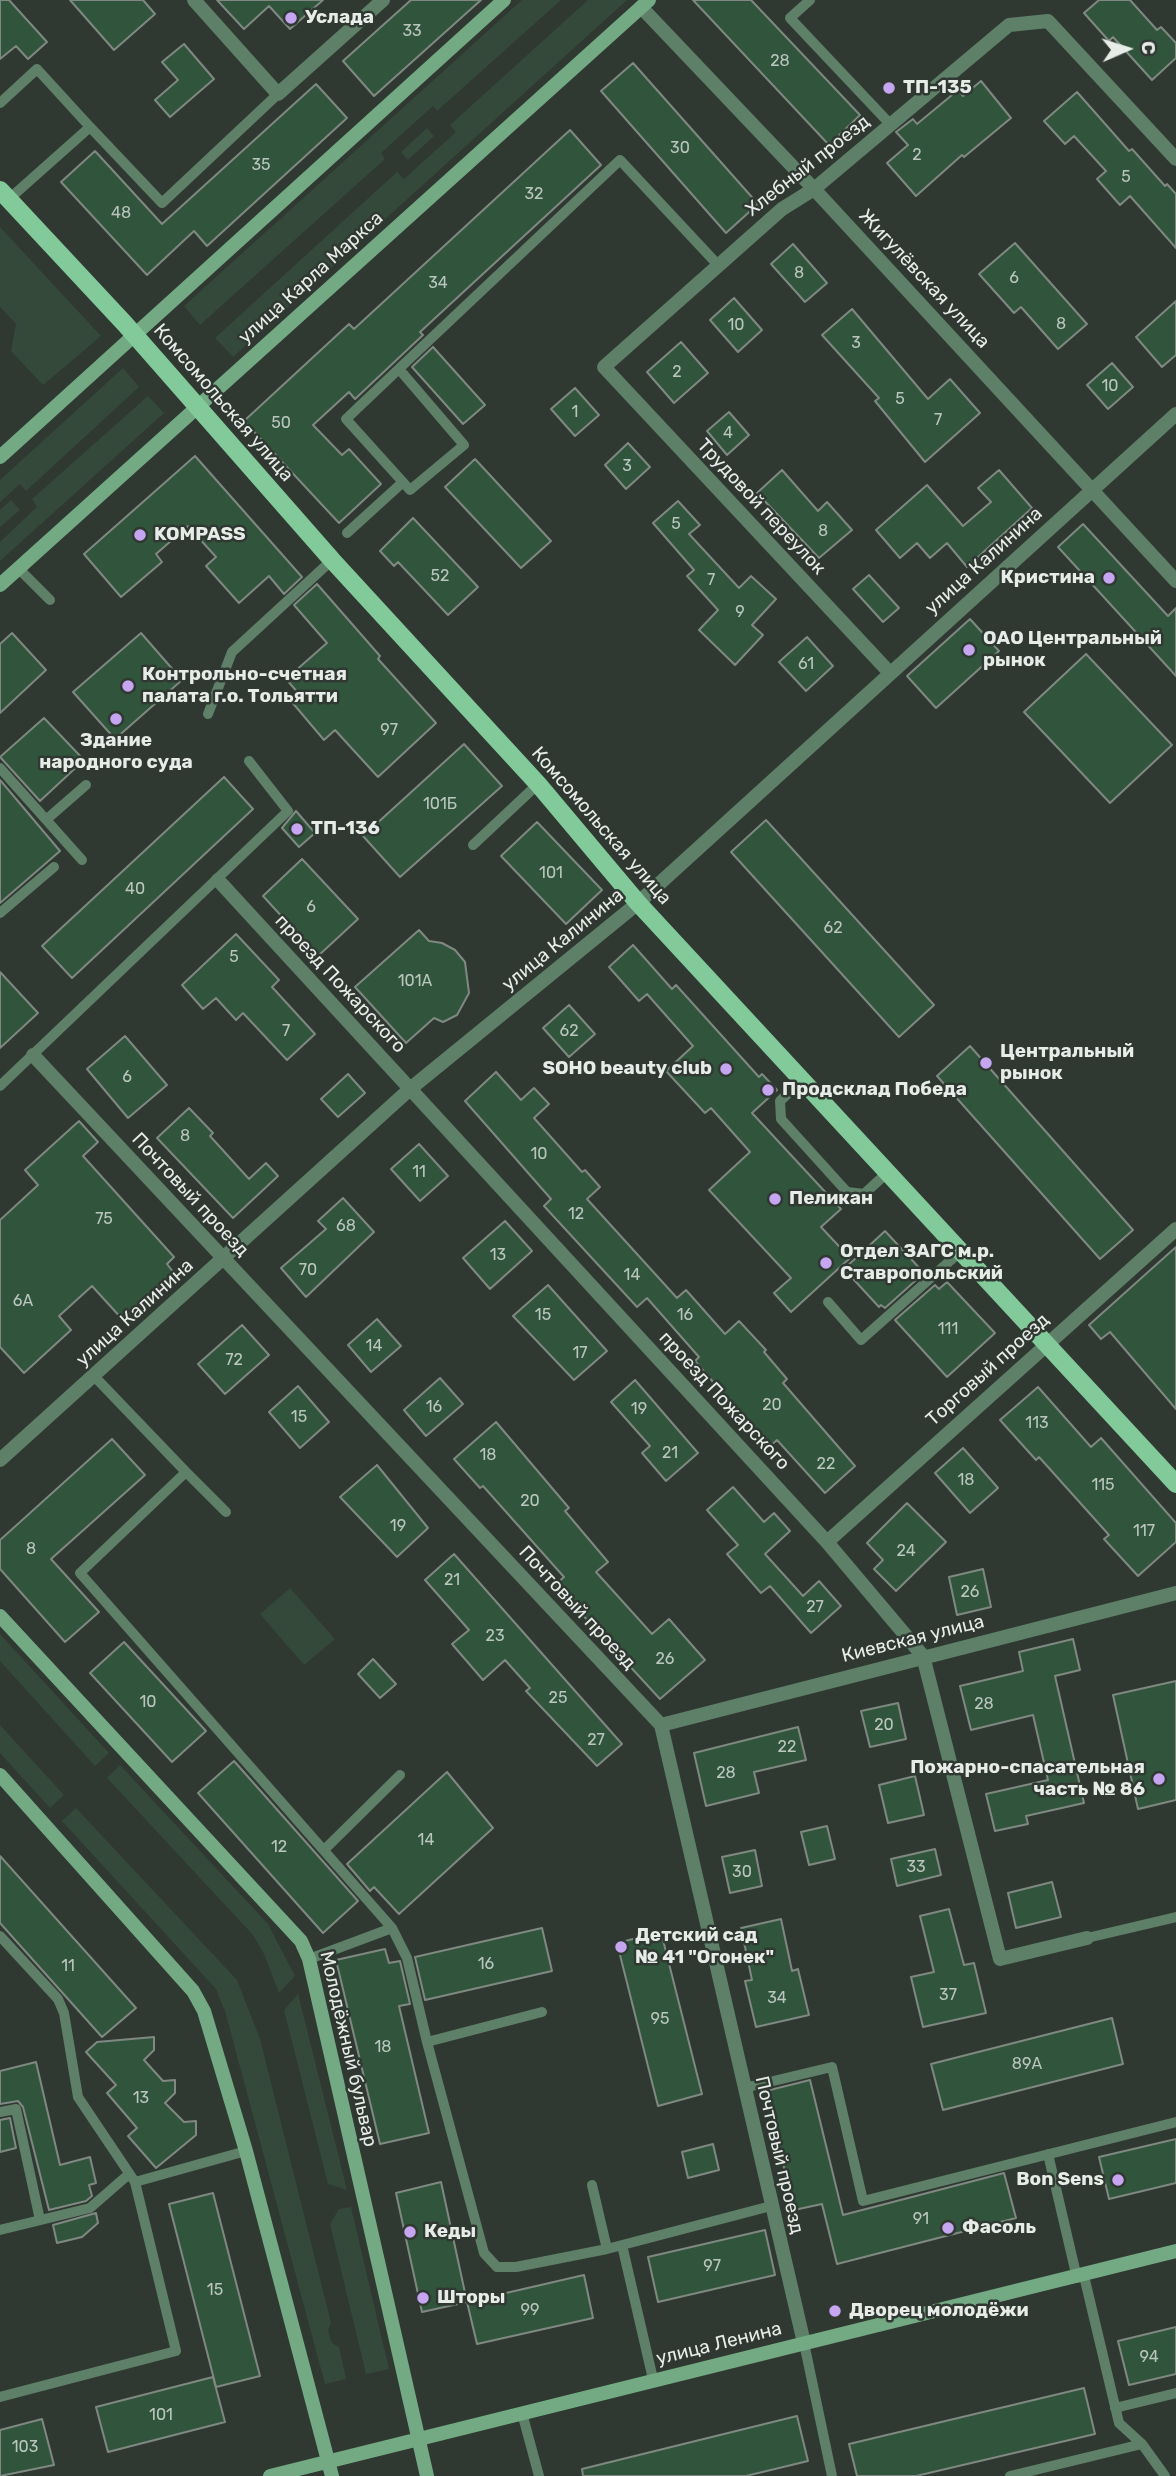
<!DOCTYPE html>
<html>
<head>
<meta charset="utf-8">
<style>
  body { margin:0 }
  #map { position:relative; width:1176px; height:2476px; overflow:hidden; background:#303832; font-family:Rubik,sans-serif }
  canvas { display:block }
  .north { position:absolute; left:1092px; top:14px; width:70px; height:70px; -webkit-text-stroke:5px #303832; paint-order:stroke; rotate:87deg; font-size:19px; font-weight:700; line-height:28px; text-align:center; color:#e7ece8 }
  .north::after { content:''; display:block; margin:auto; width:24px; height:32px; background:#e7ece8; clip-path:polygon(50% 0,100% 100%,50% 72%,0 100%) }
</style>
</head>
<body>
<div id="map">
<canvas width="1176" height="2476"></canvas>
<div class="north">С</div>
</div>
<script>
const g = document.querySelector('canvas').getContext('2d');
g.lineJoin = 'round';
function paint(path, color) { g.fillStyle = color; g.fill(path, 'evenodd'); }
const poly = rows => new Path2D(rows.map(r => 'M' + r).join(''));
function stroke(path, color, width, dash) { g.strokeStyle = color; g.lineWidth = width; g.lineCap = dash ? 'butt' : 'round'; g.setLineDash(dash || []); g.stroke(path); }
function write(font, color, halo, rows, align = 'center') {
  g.font = font + ' Rubik,sans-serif'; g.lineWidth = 5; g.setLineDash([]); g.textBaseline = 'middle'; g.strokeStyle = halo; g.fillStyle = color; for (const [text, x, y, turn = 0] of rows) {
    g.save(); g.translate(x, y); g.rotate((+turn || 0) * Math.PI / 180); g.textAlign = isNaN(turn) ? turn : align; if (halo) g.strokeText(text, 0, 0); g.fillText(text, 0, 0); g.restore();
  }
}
const green = poly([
  [522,0,561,0,437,111,433,106,381,153,385,159,200,325,184,306],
  [588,0,627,0,233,357,215,338,397,172,404,179,456,132,450,125],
  [427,128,434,136,408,160,401,152],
  [0,227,101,336,43,385,11,351,16,324,0,307],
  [123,368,139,387,26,491,20,484,0,502,0,480],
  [148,396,164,413,0,561,0,542,37,507,32,499],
  [11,500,20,510,0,527,0,510],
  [290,1588,335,1639,304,1665,260,1614],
  [0,1634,109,1753,95,1766,0,1661],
  [0,1725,64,1795,50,1808,0,1753],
  [120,1765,268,1924,295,1976,279,1993,264,1954,253,1935,107,1778],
  [76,1808,237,1980,260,2039,331,2323,328,2330,332,2343,339,2347,346,2379,325,2384,225,2011,216,1989,62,1821],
  [298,1994,347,2190,328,2184,284,2010],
  [351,2207,389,2369,366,2374,330,2224,339,2209]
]);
const building = poly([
  [0,0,9,0,47,42,28,59,16,46,0,59,0,0],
  [70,0,143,0,155,14,114,50,70,0],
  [217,0,323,0,290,29,269,6,244,29,217,0],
  [411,0,481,0,374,96,343,61,411,0],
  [693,0,751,0,860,115,829,145,693,0],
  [1099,0,1130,0,1157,30,1161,27,1176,43,1176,58,1152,80,1113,37,1109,41,1084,13,1099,0],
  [184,44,214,79,170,117,155,100,178,80,162,62,184,44],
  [633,63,758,204,726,233,601,91,633,63],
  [981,81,1011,118,964,157,962,155,916,196,887,163,908,145,896,132,913,119,917,124,958,90,963,96,981,81],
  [316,84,347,118,207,246,194,231,147,275,61,182,95,151,162,224,316,84],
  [1077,92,1129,151,1132,149,1165,186,1167,184,1176,194,1176,248,1130,196,1120,205,1097,179,1106,171,1074,136,1065,144,1044,121,1077,92],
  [570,130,601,165,420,332,423,335,355,399,349,392,313,425,342,455,349,449,381,484,339,523,244,421,349,324,354,329,570,130],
  [1015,243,1087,324,1058,349,1021,307,1014,313,979,274,1015,243],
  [793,244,827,283,805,302,771,264,793,244],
  [734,298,762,330,738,352,710,320,734,298],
  [1176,301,1176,355,1162,367,1136,337,1176,301],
  [852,309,928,399,950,379,980,413,925,462,875,401,879,398,822,335,852,309],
  [681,342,708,373,674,403,647,372,681,342],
  [433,347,485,405,463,424,412,367,433,347],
  [1112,363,1133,387,1108,409,1087,385,1112,363],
  [575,388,599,415,575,436,551,409,575,388],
  [729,412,749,435,727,455,707,431,729,412],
  [628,443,650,467,626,489,605,465,628,443],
  [195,456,302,577,284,594,269,576,239,603,206,566,216,557,188,526,156,554,162,562,121,597,84,554,195,456],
  [475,459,551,541,521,568,445,487,475,459],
  [782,470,818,511,827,502,852,530,819,558,757,493,782,470],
  [999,470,1032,508,967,567,947,543,930,558,917,543,900,558,876,530,927,485,963,526,991,502,978,488,999,470],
  [678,501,700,525,689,534,739,588,751,576,776,599,752,625,763,635,735,665,699,630,718,610,687,576,694,570,653,523,678,501],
  [413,518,478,587,448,615,398,562,394,566,380,551,413,518],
  [1083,524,1168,616,1176,608,1176,676,1058,547,1083,524],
  [869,575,899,608,883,622,853,589,869,575],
  [317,584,380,656,378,659,436,723,378,777,335,730,324,740,291,701,299,694,286,679,327,643,294,605,317,584],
  [970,619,999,651,936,708,907,676,970,619],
  [12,633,46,670,0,713,0,644,12,633],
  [141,633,182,680,115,739,73,692,141,633],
  [807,637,833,666,806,691,779,662,807,637],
  [1086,654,1172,745,1110,803,1024,712,1086,654],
  [44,718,84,760,40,801,0,757,44,718],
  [464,744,502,786,400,877,363,836,464,744],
  [224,777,253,809,72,978,42,946,224,777],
  [0,780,60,851,0,903,0,780],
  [296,811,315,833,299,847,282,828,296,811],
  [766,820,934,1005,899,1037,731,852,766,820],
  [537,822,602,890,566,924,501,856,537,822],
  [302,859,358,919,318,956,263,896,302,859],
  [419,930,429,941,442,943,455,950,465,962,469,993,457,1015,443,1022,434,1018,406,1043,355,987,419,930],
  [236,934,279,980,272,987,315,1034,287,1060,243,1013,236,1020,216,998,203,1009,182,985,236,934],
  [633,945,672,989,676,985,759,1077,762,1074,777,1090,752,1113,841,1209,821,1227,850,1258,791,1312,774,1293,791,1278,709,1190,750,1152,711,1108,705,1113,666,1071,693,1046,647,994,639,1001,609,967,633,945],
  [0,972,38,1013,0,1048,0,972],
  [569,1005,595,1034,569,1057,543,1028,569,1005],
  [125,1036,167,1085,128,1118,87,1069,125,1036],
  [970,1046,1133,1230,1100,1259,937,1076,970,1046],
  [496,1072,521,1100,534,1088,549,1104,534,1118,582,1172,585,1170,600,1187,587,1199,677,1298,686,1290,725,1334,739,1321,766,1350,764,1352,787,1379,783,1383,855,1466,825,1493,777,1440,769,1447,695,1361,699,1357,647,1298,637,1307,544,1206,551,1199,465,1101,496,1072],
  [348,1074,365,1093,338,1117,321,1099,348,1074],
  [189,1108,213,1133,210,1136,249,1179,266,1163,278,1176,233,1218,157,1138,189,1108],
  [79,1121,98,1142,83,1156,174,1257,167,1264,174,1273,123,1320,92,1286,59,1316,71,1330,24,1373,0,1347,0,1220,38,1185,25,1170,79,1121],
  [419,1144,448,1176,420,1201,391,1169,419,1144],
  [343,1198,374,1232,306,1297,281,1268,326,1229,318,1221,343,1198],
  [505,1221,532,1251,490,1289,463,1258,505,1221],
  [885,1231,924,1273,885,1308,881,1305,879,1307,844,1269,885,1231],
  [1176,1247,1176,1409,1110,1332,1101,1339,1089,1325,1176,1247],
  [947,1282,995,1333,947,1377,895,1320,935,1285,939,1289,947,1282],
  [548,1285,607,1351,574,1380,513,1316,548,1285],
  [377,1319,401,1346,371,1372,348,1345,377,1319],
  [242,1325,269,1355,225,1394,198,1364,242,1325],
  [440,1378,463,1404,426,1436,404,1410,440,1378],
  [635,1380,698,1453,666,1481,642,1453,650,1446,611,1402,635,1380],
  [298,1386,329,1422,300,1448,269,1412,298,1386],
  [1038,1387,1091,1447,1101,1438,1176,1523,1176,1542,1138,1576,1104,1539,1109,1535,1039,1457,1036,1460,1000,1420,1038,1387],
  [496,1422,569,1508,565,1511,608,1562,596,1572,652,1634,669,1619,705,1660,660,1699,555,1585,564,1577,483,1486,480,1488,454,1459,496,1422],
  [112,1439,145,1475,51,1559,99,1612,65,1642,0,1569,0,1540,112,1439],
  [963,1448,998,1488,970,1513,935,1473,963,1448],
  [377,1465,428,1528,397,1557,340,1497,377,1465],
  [733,1487,764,1522,774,1513,790,1531,765,1554,803,1596,819,1581,841,1606,811,1633,770,1586,761,1593,727,1554,738,1545,707,1510,733,1487],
  [907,1503,946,1542,896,1591,874,1569,883,1560,867,1543,907,1503],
  [454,1554,622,1744,597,1766,526,1691,530,1688,505,1660,483,1680,452,1644,469,1630,425,1580,454,1554],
  [983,1569,991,1607,957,1615,949,1577,983,1569],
  [1073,1639,1080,1670,1055,1676,1084,1803,1026,1816,1028,1824,995,1831,986,1794,1048,1780,1033,1715,971,1730,960,1686,1023,1671,1019,1652,1073,1639],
  [124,1642,206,1731,172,1762,90,1673,124,1642],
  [373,1659,396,1684,380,1698,358,1674,373,1659],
  [1176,1681,1176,1800,1138,1809,1113,1695,1176,1681],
  [898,1703,906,1739,870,1747,861,1711,898,1703],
  [798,1727,806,1760,754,1772,759,1793,706,1806,694,1753,798,1727],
  [234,1761,358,1901,323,1933,198,1793,234,1761],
  [447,1772,493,1828,399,1914,374,1887,370,1891,347,1864,447,1772],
  [915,1776,924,1815,888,1823,879,1785,915,1776],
  [827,1826,835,1859,809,1865,801,1832,827,1826],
  [935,1849,941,1875,897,1886,891,1859,935,1849],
  [755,1850,762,1886,730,1893,722,1857,755,1850],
  [0,1856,136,2008,102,2037,0,1923,0,1856],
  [1052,1882,1061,1917,1016,1928,1008,1893,1052,1882],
  [949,1909,964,1965,974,1963,986,2013,923,2027,911,1977,934,1972,920,1916,949,1909],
  [781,1919,792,1971,798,1969,809,2015,756,2027,745,1981,752,1980,741,1928,781,1919],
  [542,1928,552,1971,425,2000,415,1957,542,1928],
  [661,1932,702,2094,658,2106,617,1943,661,1932],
  [385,1949,389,1963,400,1961,410,2004,399,2006,429,2133,380,2144,336,1960,385,1949],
  [1112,2018,1123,2064,943,2110,931,2064,1112,2018],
  [154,2037,154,2050,144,2060,163,2081,175,2080,175,2093,165,2103,184,2122,196,2121,196,2135,156,2168,128,2136,137,2128,107,2093,116,2085,86,2052,97,2042,154,2037],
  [36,2062,60,2165,90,2157,96,2183,89,2185,92,2196,86,2201,49,2210,23,2107,18,2101,0,2104,0,2071,36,2062],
  [810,2080,843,2215,1004,2173,1016,2218,837,2264,822,2204,794,2210,766,2091,810,2080],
  [10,2118,16,2148,0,2152,0,2120,10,2118],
  [1176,2139,1176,2183,1109,2199,1099,2157,1176,2139],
  [713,2144,719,2170,688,2178,682,2152,713,2144],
  [441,2182,467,2302,422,2312,396,2193,441,2182],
  [213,2193,260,2376,216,2387,169,2204,213,2193],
  [96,2213,98,2223,82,2237,57,2243,53,2225,96,2213],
  [765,2230,775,2275,658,2302,648,2257,765,2230],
  [584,2275,593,2318,477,2344,467,2302,584,2275],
  [1176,2327,1176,2374,1129,2385,1118,2341,1176,2327],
  [213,2377,225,2422,108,2452,96,2407,213,2377],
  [1084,2388,1095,2434,916,2476,857,2476,849,2444,1084,2388],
  [797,2416,808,2461,746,2476,583,2476,582,2469,797,2416],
  [42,2419,54,2465,0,2476,0,2430,42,2419]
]);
const service = poly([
  [810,0,790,18,891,125],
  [0,103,37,69,90,127],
  [9,199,90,127,162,203,278,94],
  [399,369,464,445,410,490,346,419,406,362,620,160,718,265],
  [347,533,403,482],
  [18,568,50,600],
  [208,714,232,652,332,560],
  [0,768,82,860],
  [47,819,86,785],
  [473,845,538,784],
  [0,913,54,867],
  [803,1080,780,1101,781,1119,847,1192,864,1194,888,1172],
  [0,1086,288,811,249,761],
  [828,1302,861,1340,961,1251],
  [93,1375,186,1472,80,1573,392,1928,309,1959],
  [186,1472,226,1512],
  [325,1849,400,1775],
  [392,1928,407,1958,427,2042],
  [0,1936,58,1999,64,2013,78,2097,135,2182,246,2151],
  [1087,1938,1176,1917],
  [542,2012,427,2042,484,2253,497,2267,516,2267,607,2249,771,2206],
  [744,2088,832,2067,863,2201,1176,2122],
  [0,2112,16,2109,40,2220],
  [1048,2154,1077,2278],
  [592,2185,607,2249],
  [0,2230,90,2208,129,2174],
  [622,2245,653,2379],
  [1084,2276,1119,2423,1142,2444,1165,2476],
  [804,2343,832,2476],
  [0,2397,176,2351,135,2182],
  [1115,2408,1176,2393],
  [522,2413,539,2476],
  [1010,2476,1142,2444]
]);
const minor = poly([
  [194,0,278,94,383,0],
  [641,7,814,189,1176,581],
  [890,673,604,367,782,209,814,189,1009,25,1048,21,1176,159],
  [218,880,827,1542,923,1656,1000,1959,1087,1938],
  [638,903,1176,414],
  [33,1055,661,1725,804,2343],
  [827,1542,1176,1229],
  [661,1725,1176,1593]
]);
const tertiary = poly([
  [0,1460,410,1089,638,903]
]);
const secondary = poly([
  [0,457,504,0],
  [0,585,649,0],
  [0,1616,301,1941,309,1959,427,2476],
  [0,1775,193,1991,204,2011,246,2151,332,2476],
  [270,2476,1176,2251]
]);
const primary = poly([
  [0,190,125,324,332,560,538,784,638,903,1176,1484]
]);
const markers = [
  [291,18,7,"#c6a6f0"],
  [889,88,7,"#c6a6f0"],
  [140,535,7,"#c6a6f0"],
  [1109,578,7,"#c6a6f0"],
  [969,650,7,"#c6a6f0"],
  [128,686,7,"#c6a6f0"],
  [116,719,7,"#c6a6f0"],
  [297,829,7,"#c6a6f0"],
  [986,1063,7,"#c6a6f0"],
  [726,1069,7,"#c6a6f0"],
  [768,1090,7,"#c6a6f0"],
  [775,1199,7,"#c6a6f0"],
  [826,1263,7,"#c6a6f0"],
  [1159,1779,7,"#c6a6f0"],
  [621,1947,7,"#c6a6f0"],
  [1118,2180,7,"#c6a6f0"],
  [948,2228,7,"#c6a6f0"],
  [410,2232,7,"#c6a6f0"],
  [423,2298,7,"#c6a6f0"],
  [835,2311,7,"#c6a6f0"]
];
const numberNames = [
  ["33",412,31],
  ["28",780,61],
  ["30",680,148],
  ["2",917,155],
  ["35",261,165],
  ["5",1126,177],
  ["32",534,194],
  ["48",121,213],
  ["8",799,273],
  ["6",1014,278],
  ["34",438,283],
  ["8",1061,324],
  ["10",736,325],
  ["3",856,343],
  ["2",677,372],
  ["10",1110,386],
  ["5",900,399],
  ["1",575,412],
  ["7",938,420],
  ["50",281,423],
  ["4",728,433],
  ["3",627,466],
  ["5",676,524],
  ["8",823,531],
  ["52",440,576],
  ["7",711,580],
  ["9",740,612],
  ["61",806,664],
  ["97",389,730],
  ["101Б",440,804],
  ["101",551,873],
  ["40",135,889],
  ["6",311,907],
  ["62",833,928],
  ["5",234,957],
  ["101А",415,981],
  ["7",286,1031],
  ["62",569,1031],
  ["6",127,1077],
  ["8",185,1136],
  ["10",539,1154],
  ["11",419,1172],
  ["12",576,1214],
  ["75",104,1219],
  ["68",346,1226],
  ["13",498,1255],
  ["70",308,1270],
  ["14",632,1275],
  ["6А",23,1301],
  ["15",543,1315],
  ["16",685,1315],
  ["111",948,1329],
  ["14",374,1346],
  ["17",580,1353],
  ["72",234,1360],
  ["20",772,1405],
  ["16",434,1407],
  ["19",639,1409],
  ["15",299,1417],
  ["113",1037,1423],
  ["21",670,1453],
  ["18",488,1455],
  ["22",826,1464],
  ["18",966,1480],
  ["115",1103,1485],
  ["20",530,1501],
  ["19",398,1526],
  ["117",1144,1531],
  ["8",31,1549],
  ["24",906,1551],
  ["21",452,1580],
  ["26",970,1592],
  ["27",815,1607],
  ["23",495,1636],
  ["26",665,1659],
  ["25",558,1698],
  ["10",148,1702],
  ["28",984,1704],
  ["20",884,1725],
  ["27",596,1740],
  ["22",787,1747],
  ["28",726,1773],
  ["14",426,1840],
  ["12",279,1847],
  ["33",916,1867],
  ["30",742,1872],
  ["16",486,1964],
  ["11",68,1966],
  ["37",948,1995],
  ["34",777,1998],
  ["95",660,2019],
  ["18",383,2047],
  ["89А",1027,2064],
  ["13",141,2098],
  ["91",921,2219],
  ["97",712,2266],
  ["15",215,2290],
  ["99",530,2310],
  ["94",1149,2357],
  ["101",161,2415],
  ["103",25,2447]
];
const poiNames = [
  ["Услада",305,18],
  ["ТП-135",903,88],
  ["KOMPASS",154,535],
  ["Кристина",1095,578,"right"],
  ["ОАО Центральный",983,639],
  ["рынок",983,661],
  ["Контрольно-счетная",142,675],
  ["палата г.о. Тольятти",142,697],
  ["Здание",116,741,"center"],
  ["народного суда",116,763,"center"],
  ["ТП-136",311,829],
  ["Центральный",1000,1052],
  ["рынок",1000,1074],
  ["SOHO beauty club",712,1069,"right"],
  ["Продсклад Победа",782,1090],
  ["Пеликан",789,1199],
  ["Отдел ЗАГС м.р.",840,1252],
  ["Ставропольский",840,1274],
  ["Пожарно-спасательная",1145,1768,"right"],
  ["часть № 86",1145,1790,"right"],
  ["Детский сад",635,1936],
  ["№ 41 \"Огонек\"",635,1958],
  ["Bon Sens",1104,2180,"right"],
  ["Фасоль",962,2228],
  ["Кеды",424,2232],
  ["Шторы",437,2298],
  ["Дворец молодёжи",849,2311]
];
const streetNames = [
  ["Хлебный проезд",808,166,-38],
  ["улица Карла Маркса",311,278,-42],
  ["Жигулёвская улица",924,279,47],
  ["Комсомольская улица",223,403,49],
  ["Трудовой переулок",761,507,47],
  ["улица Калинина",984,561,-42],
  ["Комсомольская улица",601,826,49],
  ["улица Калинина",563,940,-39],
  ["проезд Пожарского",340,984,47],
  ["Почтовый проезд",190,1195,47],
  ["улица Калинина",135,1313,-42],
  ["Торговый проезд",988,1370,-42],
  ["проезд Пожарского",724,1401,47],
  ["Почтовый проезд",577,1608,47],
  ["Киевская улица",913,1639,-14],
  ["Молодёжный бульвар",348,2049,77],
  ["Почтовый проезд",779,2155,77],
  ["улица Ленина",719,2344,-14]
];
paint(green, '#34493a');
paint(building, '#31553c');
stroke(building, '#7f8881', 2);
stroke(service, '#5e8068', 10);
stroke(minor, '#5e8068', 14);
stroke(tertiary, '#5e8068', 14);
stroke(secondary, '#73aa84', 14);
stroke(primary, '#82ca99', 18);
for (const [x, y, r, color] of markers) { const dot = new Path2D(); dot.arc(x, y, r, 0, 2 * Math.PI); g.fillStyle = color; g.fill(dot); stroke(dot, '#303832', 2.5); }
write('16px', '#bac6bd', null, numberNames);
write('bold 19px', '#e7ece8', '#303832', poiNames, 'left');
write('19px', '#e7ece8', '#303832', streetNames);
</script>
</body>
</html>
